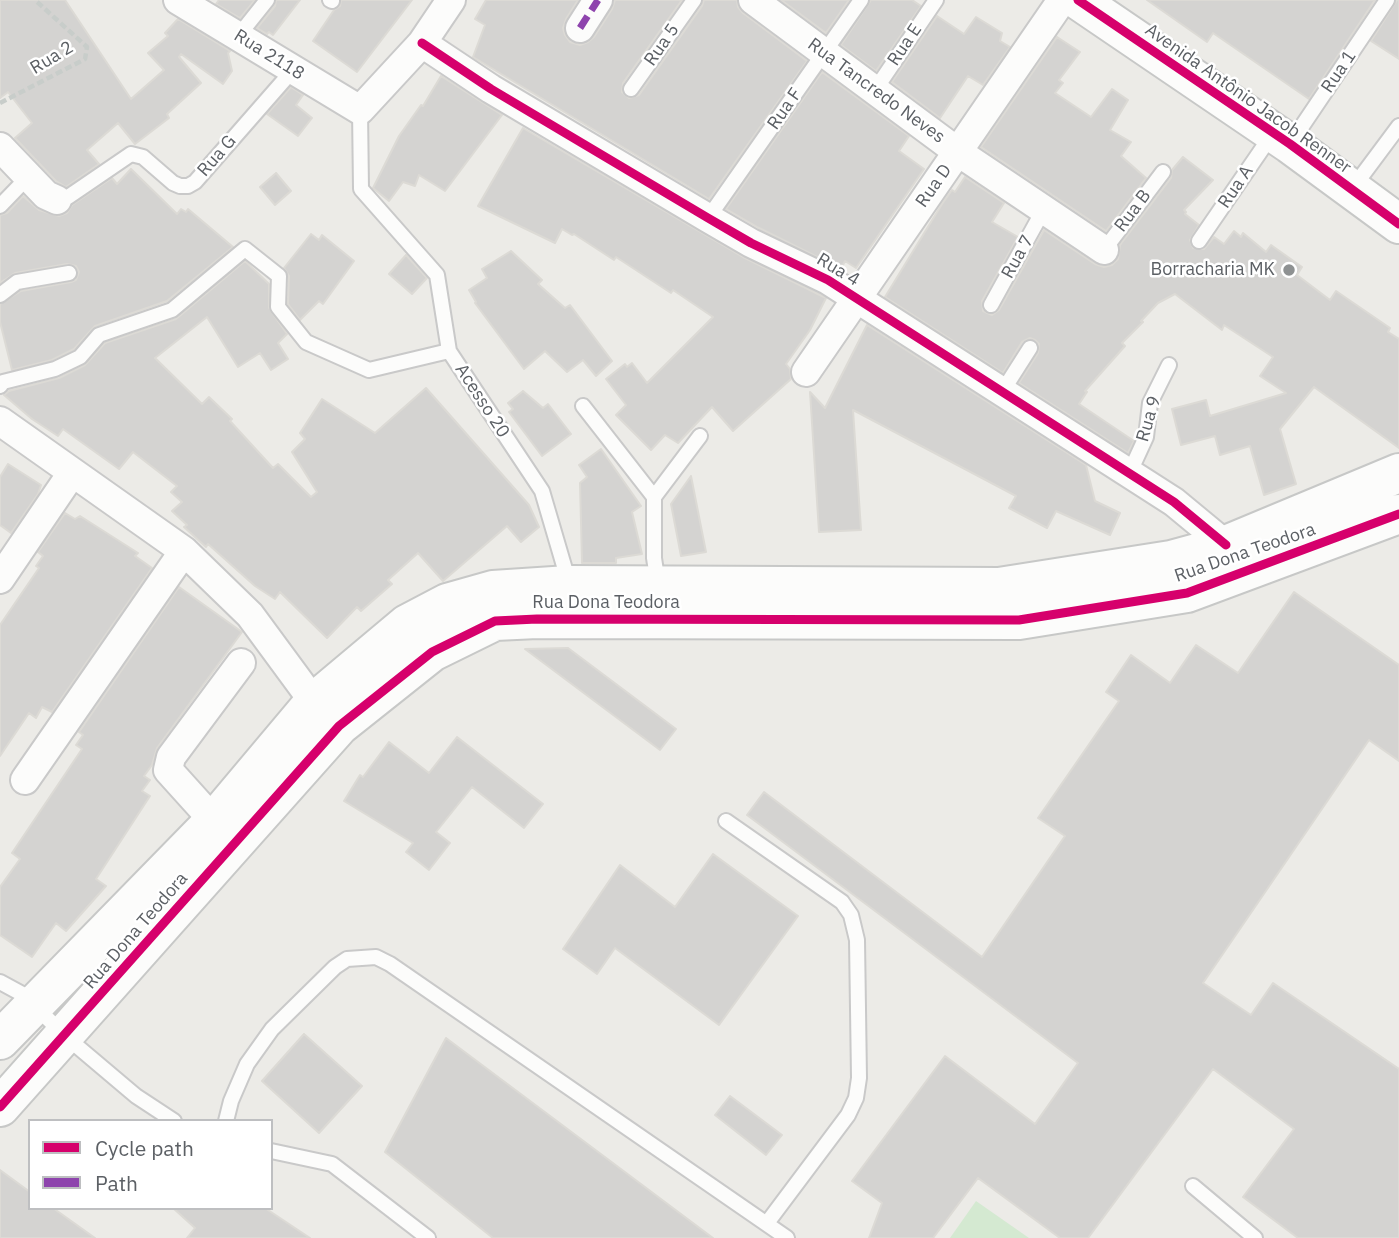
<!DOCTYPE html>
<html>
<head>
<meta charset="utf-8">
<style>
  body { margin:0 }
  #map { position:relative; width:1399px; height:1238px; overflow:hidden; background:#ecebe7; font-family:"IBM Plex Sans",sans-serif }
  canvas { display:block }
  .legend { position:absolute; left:28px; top:1119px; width:245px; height:91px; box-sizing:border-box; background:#fff; border:2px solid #bebfc1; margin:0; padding:9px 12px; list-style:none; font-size:21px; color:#5c6065 }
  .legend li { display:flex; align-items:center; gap:14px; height:35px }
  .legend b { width:35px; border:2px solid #bebfc1 }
</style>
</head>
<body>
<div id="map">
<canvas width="1399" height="1238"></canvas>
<ul class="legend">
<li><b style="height:9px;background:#d6006c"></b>Cycle path</li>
<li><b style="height:9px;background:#8e44ad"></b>Path</li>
</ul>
</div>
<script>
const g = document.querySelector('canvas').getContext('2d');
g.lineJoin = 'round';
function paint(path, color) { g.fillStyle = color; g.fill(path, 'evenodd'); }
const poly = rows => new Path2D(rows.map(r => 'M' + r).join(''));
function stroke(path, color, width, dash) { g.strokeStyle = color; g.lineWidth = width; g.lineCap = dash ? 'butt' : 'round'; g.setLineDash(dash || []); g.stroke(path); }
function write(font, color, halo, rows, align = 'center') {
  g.font = font + ' "IBM Plex Sans",sans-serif'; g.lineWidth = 5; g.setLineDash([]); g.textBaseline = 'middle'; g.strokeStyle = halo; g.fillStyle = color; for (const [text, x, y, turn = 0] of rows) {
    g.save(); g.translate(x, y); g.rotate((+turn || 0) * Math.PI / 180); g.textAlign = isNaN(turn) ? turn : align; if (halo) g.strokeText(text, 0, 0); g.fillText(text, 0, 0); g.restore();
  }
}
const green = poly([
  [976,1201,1029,1238,950,1238]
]);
const building = poly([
  [0,0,65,0,131,99,164,70,148,53,168,36,165,33,178,19,230,51,228,53,232,71,223,84,181,54,179,57,201,83,167,114,169,118,135,144,118,123,87,150,99,164,66,187,56,181,15,138,32,123,8,92,0,98,0,0],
  [219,0,255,0,240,18,216,4,219,0],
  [276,0,300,0,273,35,269,32,267,34,257,28,275,6,276,0],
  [341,0,412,0,357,72,313,41,334,10,340,6,341,0],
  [486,0,578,0,566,19,563,28,565,35,570,42,580,45,588,42,594,37,612,9,615,0,682,0,623,83,622,92,629,98,639,95,702,6,704,0,737,0,738,7,743,13,807,61,709,199,473,57,485,25,475,19,486,0],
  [781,0,849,0,826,33,781,0],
  [871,0,912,0,921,6,876,71,841,45,871,0],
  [1147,0,1375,0,1309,99,1213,33,1207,42,1147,0],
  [1397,0,1399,0,1399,59,1371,41,1397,0],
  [937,16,964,34,976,17,1002,33,1000,41,1010,47,983,85,968,76,940,118,892,82,937,16],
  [1057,37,1080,52,1059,80,1063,83,1055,93,1091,117,1112,89,1128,100,1110,130,1131,142,1121,156,1146,178,1106,231,981,147,1057,37],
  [822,72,909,136,899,151,924,169,856,268,845,261,841,269,759,228,726,209,822,72],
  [441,76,502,115,445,191,419,175,415,186,403,182,389,201,373,188,399,136,421,105,423,106,441,76],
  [291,87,303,95,296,105,312,118,298,136,267,114,291,87],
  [523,128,743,257,826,298,810,330,786,364,790,369,791,379,733,431,712,407,678,443,665,435,651,450,616,415,626,405,606,379,625,364,627,367,632,363,647,383,713,317,673,290,671,293,616,257,614,260,574,234,572,235,562,229,555,243,478,206,523,128],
  [1183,157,1213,180,1184,210,1186,212,1185,214,1199,225,1190,240,1193,248,1204,249,1214,237,1224,244,1234,231,1241,237,1243,233,1266,252,1271,245,1302,267,1297,275,1330,300,1336,291,1390,328,1388,332,1399,339,1399,448,1314,387,1280,429,1296,484,1264,495,1250,446,1220,455,1215,436,1181,445,1172,409,1206,400,1210,416,1286,393,1260,376,1273,357,1224,325,1222,330,1175,294,1158,303,1141,321,1143,322,1122,343,1125,346,1085,391,1087,392,1079,404,1134,441,1128,453,1019,383,1038,353,1039,344,1035,340,1030,338,1022,342,1003,373,885,297,942,204,952,190,955,192,965,177,1004,203,992,222,1018,237,982,301,983,311,992,315,999,310,1044,230,1095,264,1104,267,1112,265,1118,259,1120,245,1171,178,1172,170,1183,157],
  [131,169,177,214,181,209,186,212,188,209,233,247,167,301,95,326,74,349,52,360,12,370,0,322,0,304,21,291,71,282,76,280,79,272,76,266,67,264,15,273,0,283,0,215,7,213,23,196,39,210,59,216,67,213,72,205,112,178,117,184,131,169],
  [276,173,291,191,275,205,260,187,276,173],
  [311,234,319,240,322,235,354,261,323,304,319,301,300,320,288,304,289,276,284,268,311,234],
  [511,251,542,280,538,284,565,308,570,305,612,361,596,376,583,360,567,372,545,351,524,369,475,303,476,302,469,290,487,278,482,269,511,251],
  [406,255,427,278,412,294,389,274,406,255],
  [245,261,269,284,269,308,287,334,278,343,288,359,271,370,260,353,238,367,207,317,155,358,202,404,209,397,232,419,230,421,273,468,278,464,311,497,317,492,292,452,305,439,300,433,322,399,375,433,426,388,529,505,539,527,521,542,507,526,443,581,418,553,388,580,392,584,361,611,357,607,327,638,280,592,275,599,255,586,208,544,206,547,184,527,187,525,172,511,182,502,171,492,177,486,133,452,119,469,63,429,58,436,32,419,4,395,9,391,59,378,85,365,105,343,176,319,245,261],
  [867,325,1086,465,1095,501,1120,513,1110,535,1056,511,1047,528,1009,508,1016,496,853,410,861,530,819,532,810,392,825,408,867,325],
  [523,391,543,408,548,404,571,434,542,456,509,412,513,409,508,403,523,391],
  [601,449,641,506,632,512,642,554,616,558,616,563,582,563,580,483,587,477,579,465,601,449],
  [8,464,41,485,38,494,11,533,0,525,0,477,8,464],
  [691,476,706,552,681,556,671,504,691,476],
  [65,513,75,519,80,516,138,553,135,556,152,568,52,712,42,707,36,718,29,713,0,756,0,625,39,568,36,566,43,556,38,552,65,513],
  [179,587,242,632,157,748,152,765,144,776,150,780,142,791,150,796,96,879,106,886,66,931,56,923,32,957,0,935,0,887,20,859,12,853,82,749,76,745,83,735,79,732,179,587],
  [1294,592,1399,665,1399,761,1369,740,1203,983,1251,1015,1273,983,1399,1069,1399,1238,1298,1238,1243,1197,1294,1129,1213,1069,1088,1238,1060,1238,978,1178,933,1238,869,1238,882,1203,852,1181,945,1056,1035,1124,1078,1063,747,815,764,792,982,957,1065,836,1038,818,1119,701,1106,692,1131,655,1170,683,1196,645,1238,673,1294,592],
  [568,648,676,729,660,750,525,649,568,648],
  [457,737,543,804,524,828,472,787,436,832,450,843,429,870,406,852,413,843,344,801,360,775,363,777,389,742,429,773,457,737],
  [713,854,798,916,719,1025,615,948,597,974,563,949,620,865,675,907,713,854],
  [304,1034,362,1086,319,1133,262,1081,304,1034],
  [446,1038,713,1238,493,1238,385,1152,446,1038],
  [730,1096,782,1135,766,1155,715,1115,730,1096],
  [0,1170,30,1192,30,1208,53,1208,95,1238,0,1238,0,1170],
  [173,1208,265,1208,310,1238,187,1238,195,1228,173,1208]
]);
const path = poly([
  [0,103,85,59,87,47,35,0]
]);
const lane = poly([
  [330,0,332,1],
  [239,35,267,0],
  [631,89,694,0],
  [875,90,936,0],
  [360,110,361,189,437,275,449,351,542,491,569,583],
  [1290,144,1387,0],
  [1352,189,1399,126],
  [57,200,68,197,131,154,143,157,173,183,180,186,188,186,195,182,293,70],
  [0,206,28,177],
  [708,218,861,0],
  [1199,241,1273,133],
  [1104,250,1163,172],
  [0,295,17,282,69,273],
  [991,305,1044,209],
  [0,386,3,382,55,369,80,357,99,335,172,310,245,249,279,276,278,307,306,342,369,370,449,351],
  [1002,392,1030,348],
  [583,406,654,497],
  [1129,474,1146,437,1150,403,1169,365],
  [658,584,654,558,654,497,700,436],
  [726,821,842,902,851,915,857,940,859,1078,856,1098,848,1115,767,1223],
  [0,982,24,995,65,1036,136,1096,174,1121],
  [226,1121,231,1101,247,1064,272,1029,335,967,347,959,376,957,390,964,787,1238],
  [271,1151,332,1164,428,1238],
  [1193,1186,1255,1238]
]);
const street = poly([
  [178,0,360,110,422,43,451,0],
  [753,0,958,152,1104,250],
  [580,28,598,0],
  [422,43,491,89,708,218,751,243,828,280,1174,502,1226,545],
  [0,147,46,195,57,200],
  [806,372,1062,0],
  [0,421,184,551,250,615,314,702],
  [0,579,72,473],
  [25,780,184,551],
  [214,821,168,770,171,757,241,663]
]);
const secondary = poly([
  [1078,0,1290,144,1399,224],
  [0,1040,214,821,314,702,407,624,447,603,493,590,569,585,999,587,1171,560,1226,545,1399,473],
  [0,1107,339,726,432,652,495,621,537,619,1019,620,1187,593,1399,514]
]);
const quiet = poly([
  [580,28,598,0]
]);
const cycleway = poly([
  [1078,0,1290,144,1399,224],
  [422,43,491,89,708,218,751,243,828,280,1174,502,1226,545],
  [0,1107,339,726,432,652,495,621,537,619,1019,620,1187,593,1399,514]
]);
const markers = [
  [1289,270,7,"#8e9192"]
];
const streetNames = [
  ["Rua 5",662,45,-55],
  ["Rua E",905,45,-56],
  ["Rua 2118",269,55,32],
  ["Rua 2",52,58,-31],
  ["Rua 1",1339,72,-56],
  ["Rua Tancredo Neves",876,91,36],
  ["Avenida Antônio Jacob Renner",1248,99,35],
  ["Rua F",785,109,-55],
  ["Rua G",217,156,-49],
  ["Rua D",934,186,-55],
  ["Rua A",1236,187,-56],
  ["Rua B",1133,211,-53],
  ["Rua 7",1018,257,-61],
  ["Rua 4",838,270,31],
  ["Acesso 20",482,401,57],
  ["Rua 9",1149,419,-74],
  ["Rua Dona Teodora",1245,553,-19],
  ["Rua Dona Teodora",606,603],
  ["Rua Dona Teodora",136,931,-49]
];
const poiNames = [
  ["Borracharia MK",1275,270]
];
paint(green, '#d4e9d1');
paint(building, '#d4d3d1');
stroke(building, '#dcdad5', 2);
stroke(lane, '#c9c9c9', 18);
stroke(street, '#c9c9c9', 32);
stroke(secondary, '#c7c8c7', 42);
stroke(path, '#c8cdca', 4.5, [7, 3.5]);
stroke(lane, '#fcfcfb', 14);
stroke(street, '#fcfcfb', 28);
stroke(secondary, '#fcfcfb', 38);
stroke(quiet, '#8e44ad', 7, [14, 7]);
stroke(cycleway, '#d6006c', 9);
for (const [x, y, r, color] of markers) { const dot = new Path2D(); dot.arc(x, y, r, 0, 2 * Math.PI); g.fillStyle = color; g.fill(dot); stroke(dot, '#fff', 2.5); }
write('18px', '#5c6065', '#fff', streetNames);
write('18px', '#5c6065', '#fff', poiNames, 'right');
</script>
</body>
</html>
